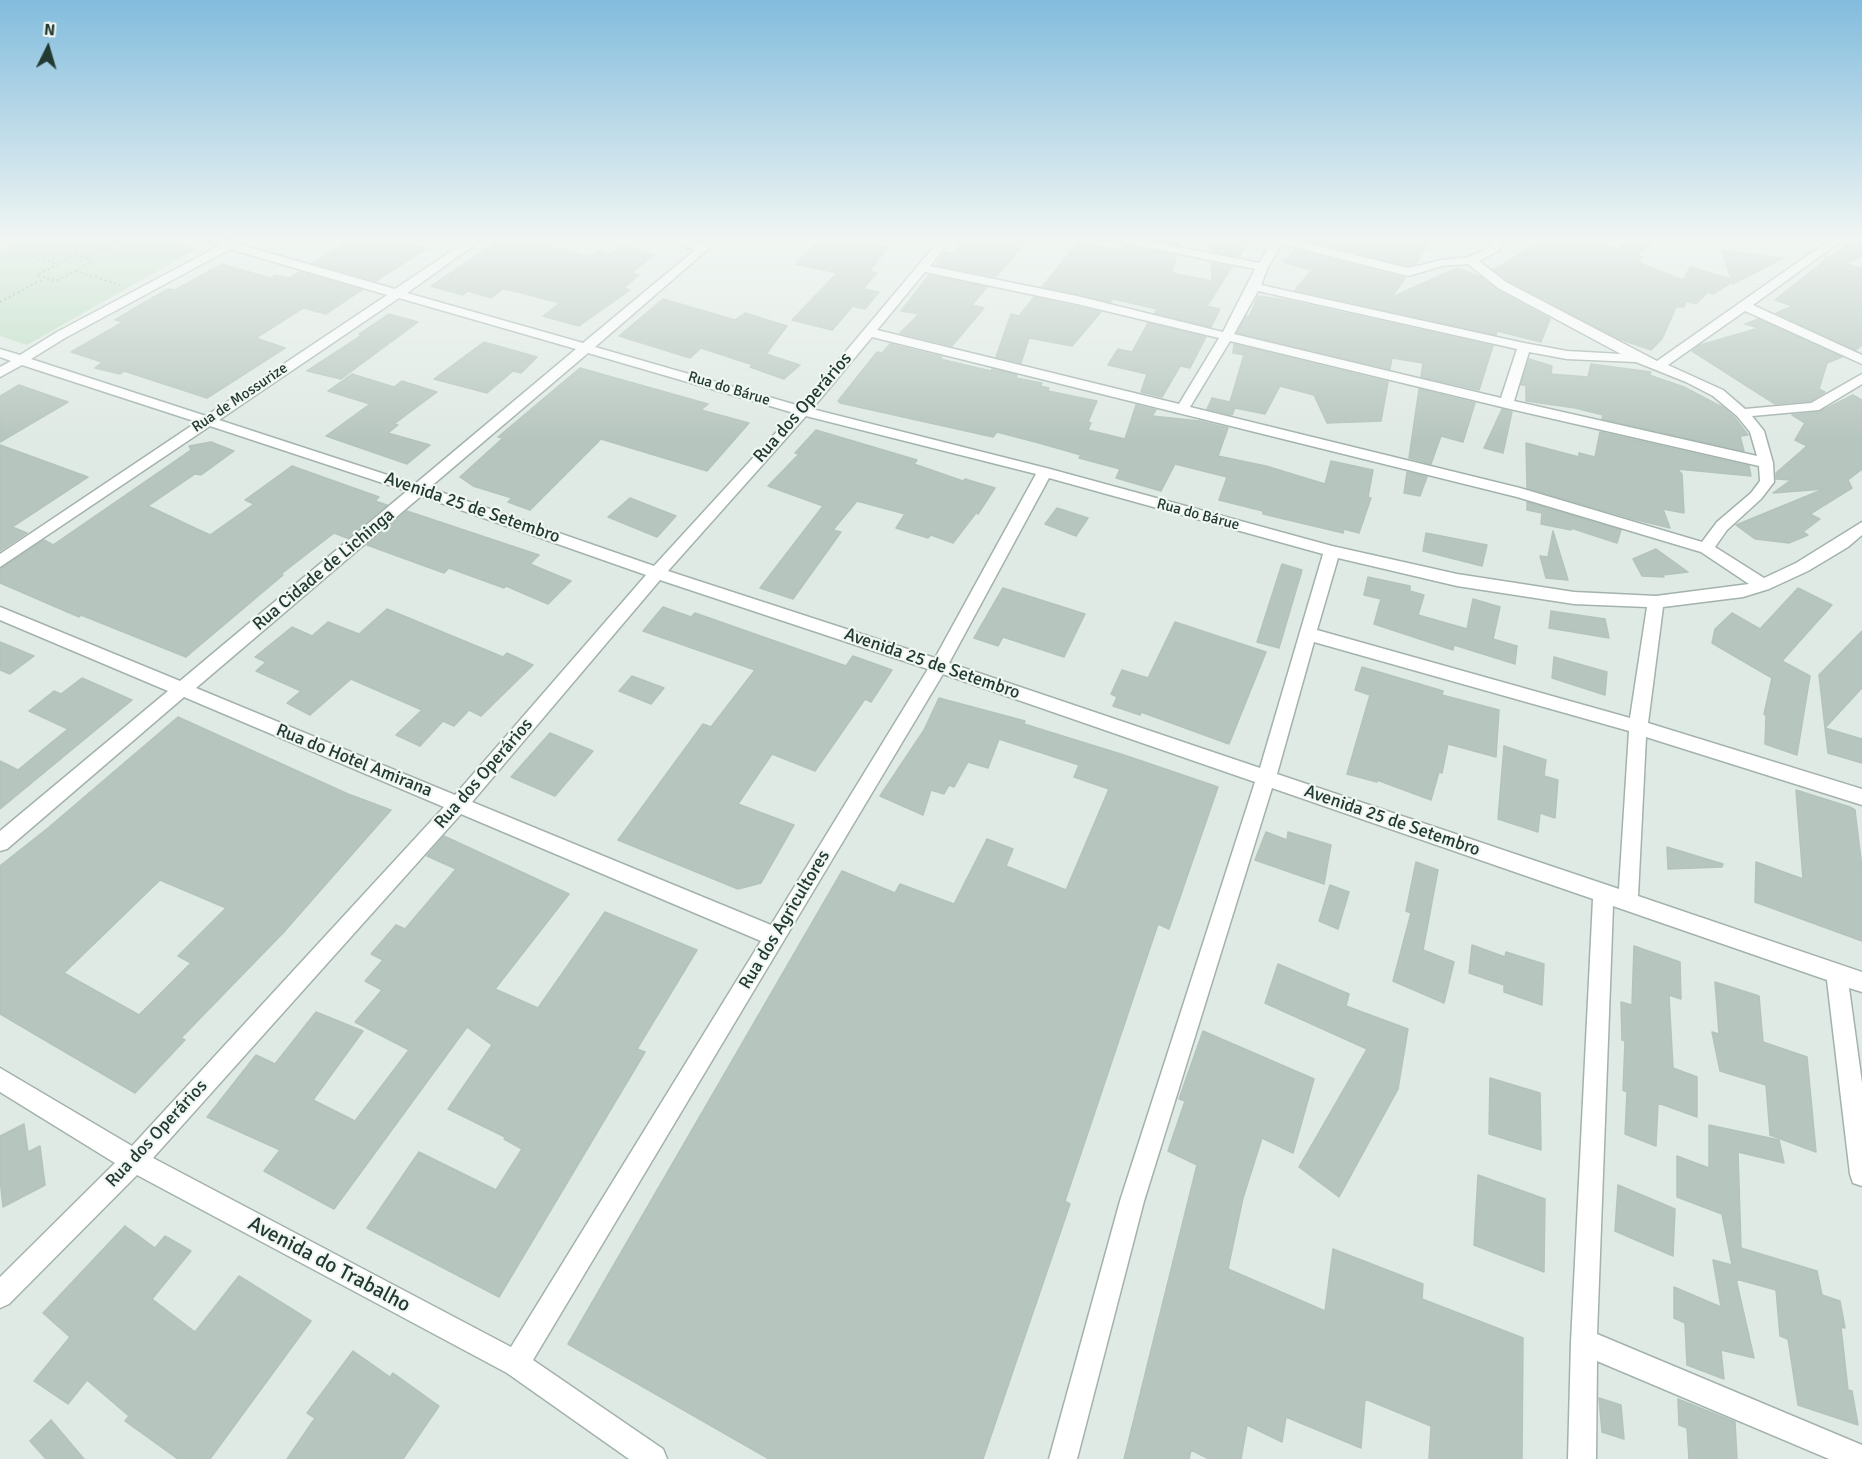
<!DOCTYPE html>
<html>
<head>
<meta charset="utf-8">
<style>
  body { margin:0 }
  #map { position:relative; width:1862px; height:1459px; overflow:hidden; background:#e0eae5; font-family:Signika,sans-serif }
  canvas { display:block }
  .north { position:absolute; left:18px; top:18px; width:60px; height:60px; -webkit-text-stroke:4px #f1f7f3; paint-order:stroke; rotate:5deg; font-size:16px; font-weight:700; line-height:24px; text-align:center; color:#223a32 }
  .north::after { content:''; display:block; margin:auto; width:21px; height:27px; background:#223a32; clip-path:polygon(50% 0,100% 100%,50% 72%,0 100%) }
</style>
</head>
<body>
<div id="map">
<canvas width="1862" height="1459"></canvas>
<div class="north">N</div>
</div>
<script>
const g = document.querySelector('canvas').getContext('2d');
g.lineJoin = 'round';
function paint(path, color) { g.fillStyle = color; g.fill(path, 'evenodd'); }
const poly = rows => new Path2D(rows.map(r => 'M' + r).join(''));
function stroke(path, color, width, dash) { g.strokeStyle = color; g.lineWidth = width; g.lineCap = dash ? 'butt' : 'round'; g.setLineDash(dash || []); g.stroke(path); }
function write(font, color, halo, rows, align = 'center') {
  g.font = font + ' Signika,sans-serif'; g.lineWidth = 4.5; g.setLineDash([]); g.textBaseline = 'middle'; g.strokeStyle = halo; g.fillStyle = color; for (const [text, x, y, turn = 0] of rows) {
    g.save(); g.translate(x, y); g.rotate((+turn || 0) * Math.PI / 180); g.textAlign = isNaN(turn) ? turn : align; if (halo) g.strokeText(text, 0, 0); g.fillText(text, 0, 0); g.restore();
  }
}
const green = poly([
  [34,236,154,236,198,248,27,345,0,336,0,253]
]);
const building = poly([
  [358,236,379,236,427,248,376,281,313,263,358,236],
  [489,236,550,236,539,243,589,257,598,250,611,254,622,246,655,255,631,273,639,275,624,288,630,290,579,326,543,316,560,303,510,290,503,289,491,298,468,291,463,295,431,286,493,244,489,236],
  [824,236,889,247,869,271,877,273,863,289,879,292,865,309,853,306,832,330,792,320,837,273,796,264,824,236],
  [958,236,1030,236,996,277,936,265,945,252,957,254,958,236],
  [1136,236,1180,236,1178,245,1136,236],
  [1209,236,1252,236,1239,257,1210,251,1209,236],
  [1310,236,1434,236,1415,264,1408,266,1305,240,1310,236],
  [1631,236,1657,236,1637,256,1642,257,1637,262,1683,280,1690,267,1731,279,1722,250,1783,258,1733,284,1732,282,1713,294,1708,292,1696,304,1686,301,1684,307,1676,307,1662,339,1651,350,1619,339,1507,280,1494,270,1543,240,1549,244,1565,241,1570,243,1581,237,1619,250,1631,236],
  [1856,236,1862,236,1862,256,1846,263,1862,269,1862,345,1856,350,1776,313,1793,306,1775,300,1824,261,1826,255,1830,257,1856,236],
  [1078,242,1123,250,1123,245,1176,256,1172,273,1212,281,1211,263,1232,267,1207,306,1220,309,1211,327,1155,313,1157,309,1113,299,1110,302,1042,287,1078,242],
  [1296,250,1405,278,1392,297,1457,268,1481,277,1497,290,1550,319,1541,342,1497,331,1496,335,1295,290,1312,270,1283,262,1296,250],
  [222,264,270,278,276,275,289,278,300,272,362,290,326,314,303,308,256,338,285,348,207,398,124,371,120,374,95,368,102,362,71,352,123,322,115,320,145,302,168,289,175,290,222,264],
  [929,275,987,287,972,305,984,308,952,346,900,333,919,314,901,311,929,275],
  [1258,296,1286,300,1493,346,1479,390,1421,377,1423,363,1392,358,1390,369,1237,333,1246,316,1249,317,1258,296],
  [1034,297,1101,312,1072,346,1029,338,1021,363,996,357,1011,314,1019,316,1034,297],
  [663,299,735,320,745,313,787,326,766,354,800,365,784,379,750,367,753,365,701,348,690,358,619,336,663,299],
  [389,314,418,322,341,379,307,371,362,335,359,334,389,314],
  [1758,319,1842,357,1827,363,1819,389,1825,392,1810,401,1775,404,1692,351,1700,345,1759,328,1745,324,1758,319],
  [1148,323,1206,337,1190,368,1180,366,1162,397,1141,392,1147,374,1108,365,1118,349,1132,352,1148,323],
  [484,342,537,357,521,373,513,371,487,393,434,379,484,342],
  [890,344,942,357,940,359,991,371,992,369,1017,375,1016,378,1042,383,1040,386,1049,388,1048,391,1097,401,1088,422,1091,423,1088,430,1125,439,1136,405,1156,410,1152,416,1200,421,1228,428,1218,456,1266,466,1325,484,1331,461,1373,470,1368,497,1371,498,1359,533,1344,529,1343,533,1263,514,1263,511,1219,500,1227,477,1175,464,1161,491,1116,478,1120,469,1079,458,1081,455,1039,443,997,432,993,437,840,403,838,401,877,352,882,353,890,344],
  [1234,344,1388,382,1381,421,1327,423,1314,395,1280,386,1265,414,1235,408,1232,415,1207,409,1212,398,1230,402,1244,355,1233,353,1234,344],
  [1529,359,1552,366,1551,374,1588,377,1591,364,1651,372,1649,375,1684,387,1724,408,1735,418,1748,435,1740,436,1744,451,1602,419,1603,415,1575,408,1526,401,1526,385,1521,385,1529,359],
  [580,368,708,404,701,410,749,423,707,471,601,439,530,510,508,502,512,498,473,486,460,477,503,438,498,437,580,368],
  [352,374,394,387,402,381,437,392,394,424,398,425,388,433,430,445,407,464,326,436,370,404,328,391,352,374],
  [19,385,68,402,0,442,0,396,19,385],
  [1419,389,1475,403,1463,442,1441,436,1431,464,1409,458,1419,389],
  [1853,395,1862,400,1862,469,1848,480,1852,488,1810,514,1820,519,1803,532,1808,535,1789,543,1755,539,1736,525,1824,489,1773,493,1791,480,1776,479,1776,473,1807,446,1795,440,1805,423,1792,415,1819,412,1853,395],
  [1502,409,1512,412,1503,453,1484,448,1502,409],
  [816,430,917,460,914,464,963,481,965,479,995,488,978,514,976,513,953,543,931,535,928,538,896,528,905,514,857,501,833,530,841,532,793,599,760,588,823,506,768,486,799,454,795,453,816,430],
  [1600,432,1749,466,1751,476,1677,469,1682,474,1684,513,1663,509,1670,528,1633,519,1527,488,1526,443,1579,457,1579,453,1595,457,1600,432],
  [211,442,234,451,201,475,195,474,148,506,210,535,254,504,245,500,292,466,379,497,375,501,387,505,347,538,334,533,281,574,283,575,186,657,81,615,79,617,0,583,0,569,44,540,53,545,191,450,189,446,211,442],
  [0,445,88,477,12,527,27,533,0,551,0,445],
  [1407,472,1427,477,1420,496,1404,493,1407,472],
  [630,498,676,516,657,537,608,517,630,498],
  [1527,502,1621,530,1617,543,1571,528,1571,530,1541,524,1542,513,1527,510,1527,502],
  [1057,508,1088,518,1076,536,1045,524,1057,508],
  [407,511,539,555,530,564,571,581,548,604,506,586,504,588,449,568,444,573,367,545,407,511],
  [1553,531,1568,580,1546,578,1540,556,1548,557,1553,531],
  [1426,533,1487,545,1482,566,1423,551,1426,533],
  [1656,549,1688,572,1663,575,1664,577,1642,576,1633,559,1656,549],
  [1282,564,1302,570,1279,648,1257,642,1282,564],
  [1368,577,1410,586,1410,591,1424,595,1418,615,1467,629,1473,599,1500,607,1493,639,1517,646,1515,664,1454,645,1453,650,1374,624,1381,599,1364,595,1368,577],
  [1003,588,1085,614,1064,657,1003,637,998,646,974,638,1003,588],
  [1798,588,1832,605,1782,661,1810,676,1797,755,1765,744,1766,716,1764,714,1772,678,1712,643,1715,629,1732,613,1760,629,1798,588],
  [663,607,691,617,695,613,846,666,853,656,892,670,871,702,865,699,815,771,772,754,738,804,794,825,761,883,738,889,618,840,703,724,711,727,755,670,643,631,663,607],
  [387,609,503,657,507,653,533,665,481,716,469,710,454,726,443,721,420,746,396,735,422,710,351,679,310,715,287,703,301,691,256,671,266,662,255,657,292,627,312,636,328,622,359,634,387,609],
  [1551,611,1605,619,1609,638,1549,628,1551,611],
  [1175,622,1266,652,1229,744,1141,712,1140,715,1113,706,1117,697,1111,694,1122,670,1148,678,1175,622],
  [1862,631,1862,688,1825,728,1819,675,1862,631],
  [0,642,34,656,10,674,0,670,0,642],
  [1554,657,1607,672,1605,695,1552,678,1554,657],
  [1362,667,1443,691,1442,695,1499,710,1496,757,1448,744,1442,773,1439,772,1431,800,1377,780,1377,782,1347,774,1370,695,1355,690,1362,667],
  [632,676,664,688,651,704,619,691,632,676],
  [82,678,132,700,0,809,0,761,18,770,68,729,29,711,54,691,61,694,82,678],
  [939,698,1025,721,1024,724,1124,755,1218,787,1169,929,1158,924,1065,1201,1070,1204,983,1459,769,1459,568,1344,842,871,895,893,900,884,954,904,987,839,1013,849,1006,866,1066,890,1109,789,1074,777,1079,765,999,739,988,768,968,762,954,787,949,785,944,794,931,790,923,815,880,796,924,730,939,698],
  [178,717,348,794,391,810,283,933,181,1038,185,1040,135,1093,0,1014,0,866,48,828,178,717],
  [160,880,226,908,178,956,191,963,139,1015,64,973,160,880],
  [1825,728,1862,739,1862,763,1828,753,1825,728],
  [550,733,593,751,555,796,511,777,550,733],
  [1504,746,1546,760,1544,776,1558,780,1555,818,1540,813,1538,832,1498,819,1504,746],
  [1796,790,1850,807,1855,810,1862,868,1862,941,1755,902,1756,862,1803,879,1796,790],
  [1266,832,1287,840,1288,832,1331,845,1324,884,1255,860,1266,832],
  [444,836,569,894,495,989,538,1008,605,912,697,950,637,1049,645,1052,499,1297,367,1228,419,1152,496,1190,522,1149,504,1139,505,1137,448,1109,492,1045,467,1027,334,1209,264,1171,280,1150,207,1117,256,1055,275,1064,316,1012,363,1031,313,1100,355,1121,409,1050,355,1022,382,990,365,981,383,960,371,954,396,925,405,929,456,869,427,856,444,836],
  [1667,847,1723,864,1722,867,1668,869,1667,847],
  [1416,862,1438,870,1423,950,1454,962,1444,1003,1393,981,1411,913,1406,911,1416,862],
  [1330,885,1349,892,1338,929,1319,921,1330,885],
  [1472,945,1505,957,1506,952,1544,964,1542,1005,1504,992,1504,985,1469,973,1472,945],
  [1634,946,1680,962,1681,999,1669,995,1673,1068,1697,1077,1697,1117,1658,1103,1656,1146,1625,1134,1627,1092,1623,1090,1625,1041,1622,1040,1621,1002,1632,1005,1634,946],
  [1278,964,1349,994,1346,1006,1408,1029,1398,1089,1339,1197,1299,1167,1367,1049,1265,1003,1278,964],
  [1715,982,1759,996,1763,1042,1807,1057,1816,1152,1770,1135,1766,1085,1720,1071,1712,1032,1719,1034,1715,982],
  [1203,1031,1314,1079,1293,1153,1262,1138,1243,1198,1228,1269,1325,1311,1333,1249,1423,1284,1422,1299,1523,1338,1522,1459,1429,1459,1431,1426,1365,1399,1361,1448,1286,1417,1282,1442,1247,1425,1241,1459,1209,1459,1191,1450,1189,1459,1124,1459,1197,1165,1168,1151,1185,1101,1179,1099,1203,1031],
  [1490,1078,1540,1093,1541,1150,1489,1134,1490,1078],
  [24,1124,28,1152,40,1146,45,1185,3,1207,0,1179,0,1136,24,1124],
  [1709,1125,1779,1140,1784,1163,1738,1152,1741,1248,1817,1271,1822,1295,1840,1301,1845,1328,1841,1327,1848,1390,1852,1391,1858,1425,1798,1405,1788,1339,1780,1336,1776,1290,1736,1279,1754,1358,1721,1350,1724,1379,1687,1365,1685,1323,1674,1318,1674,1287,1721,1307,1713,1260,1732,1265,1722,1214,1677,1197,1677,1156,1709,1168,1709,1125],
  [1478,1175,1545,1199,1544,1272,1474,1245,1478,1175],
  [1618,1185,1675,1209,1673,1256,1615,1231,1618,1185],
  [125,1226,155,1248,165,1236,191,1251,152,1299,195,1332,239,1276,311,1321,210,1459,178,1459,125,1421,129,1416,87,1380,68,1404,34,1381,70,1337,43,1313,125,1226],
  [353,1351,390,1377,393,1373,439,1406,403,1459,287,1459,315,1418,307,1413,353,1351],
  [1599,1398,1621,1405,1624,1439,1602,1432,1599,1398],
  [1678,1399,1735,1422,1737,1459,1689,1459,1687,1428,1679,1425,1678,1399],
  [51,1420,84,1459,46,1459,30,1441,51,1420]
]);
const path = poly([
  [19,253,58,264],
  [75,255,94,261,56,281,37,275,75,255],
  [86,258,128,236],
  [76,271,120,285],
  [0,302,45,278]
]);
const minor = poly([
  [15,236,29,236,0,251,0,244,15,236],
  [193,236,211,236,228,241,238,240,238,244,395,289,474,236,487,236,407,293,583,343,695,250,652,236,671,236,701,244,711,236,723,236,595,347,800,406,943,236,954,236,930,266,1077,296,1223,332,1255,269,1104,239,1099,236,1123,236,1259,263,1276,236,1287,236,1286,238,1408,268,1442,260,1469,257,1490,247,1498,236,1509,236,1498,251,1479,261,1506,282,1657,361,1835,236,1848,236,1753,305,1862,355,1862,364,1745,311,1668,365,1723,390,1745,409,1811,403,1862,374,1862,384,1819,410,1752,416,1764,431,1773,463,1774,482,1761,499,1727,530,1715,547,1764,578,1796,563,1862,522,1862,535,1848,547,1808,571,1769,589,1743,597,1663,607,1648,723,1862,789,1862,805,1646,737,1638,896,1862,972,1862,992,1849,988,1862,1083,1862,1186,1853,1183,1850,1174,1827,980,1613,906,1597,1334,1862,1445,1862,1459,1829,1459,1597,1361,1596,1459,1568,1459,1571,1342,1593,899,1272,788,1144,1201,1077,1459,1049,1459,1120,1201,1255,782,943,674,533,1360,663,1449,667,1459,629,1459,507,1373,137,1175,9,1304,0,1308,0,1277,115,1163,0,1092,0,1068,132,1146,444,807,184,697,7,849,0,851,0,831,168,691,0,620,0,607,180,681,407,491,210,426,0,567,0,554,197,422,22,365,0,377,0,367,11,361,0,357,0,349,20,355,57,332,219,246,193,236],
  [1282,244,1408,276,1442,266,1468,264,1498,288,1621,354,1567,351,1524,343,1261,285,1268,267,1282,244],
  [230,249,387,295,206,416,31,359,65,338,230,249],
  [925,272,1077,304,1219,338,1179,404,877,330,925,272],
  [1258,291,1517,349,1501,398,1234,334,1258,291],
  [399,298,576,349,415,484,219,420,399,298],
  [872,337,1517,497,1701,552,1749,584,1656,596,1574,592,1457,574,1332,546,1050,469,812,409,872,337],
  [1230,341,1506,408,1759,466,1760,481,1751,493,1717,522,1702,542,1520,488,1190,407,1230,341],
  [1529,352,1567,359,1636,362,1686,382,1713,396,1737,416,1750,432,1757,456,1514,401,1529,352],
  [588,353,794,413,654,566,429,488,588,353],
  [806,416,1036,474,935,658,668,571,806,416],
  [1049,478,1323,554,1260,768,949,663,1049,478],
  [421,496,646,575,455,795,196,688,421,496],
  [1338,558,1457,586,1574,604,1647,607,1630,718,1317,630,1338,558],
  [660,580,928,669,771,925,472,802,660,580],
  [1314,642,1629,731,1619,889,1277,774,1314,642],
  [461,814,761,941,511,1347,153,1158,461,814]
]);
const farStreetnames = [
  ["Rua do Bárue",729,389,17],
  ["Rua de Mossurize",240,398,-34],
  ["Rua do Bárue",1198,515,15]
];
const streetNames = [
  ["Rua dos Operários",803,408,-49],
  ["Avenida 25 de Setembro",472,508,19],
  ["Rua Cidade de Lichinga",324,570,-40],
  ["Avenida 25 de Setembro",932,664,19],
  ["Rua do Hotel Amirana",354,761,22],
  ["Rua dos Operários",484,774,-49],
  ["Avenida 25 de Setembro",1392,821,19],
  ["Rua dos Agricultores",785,920,-59],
  ["Rua dos Operários",157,1134,-47]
];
const nearStreetnames = [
  ["Avenida do Trabalho",329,1265,28]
];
paint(green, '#badbc0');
paint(building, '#b6c5be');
stroke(building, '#b3c4bb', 1.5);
stroke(minor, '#a3b2ac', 3);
stroke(path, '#82ad9c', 2, [2, 3]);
paint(minor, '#fff');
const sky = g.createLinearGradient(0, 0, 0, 441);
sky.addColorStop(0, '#82bcdd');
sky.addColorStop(0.54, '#f1f6f3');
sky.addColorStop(1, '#f1f6f300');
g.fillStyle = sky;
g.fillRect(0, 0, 1862, 441);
write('15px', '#223a32', '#f1f7f3', farStreetnames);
write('18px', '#223a32', '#f1f7f3', streetNames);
write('21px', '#223a32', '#f1f7f3', nearStreetnames);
</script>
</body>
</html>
